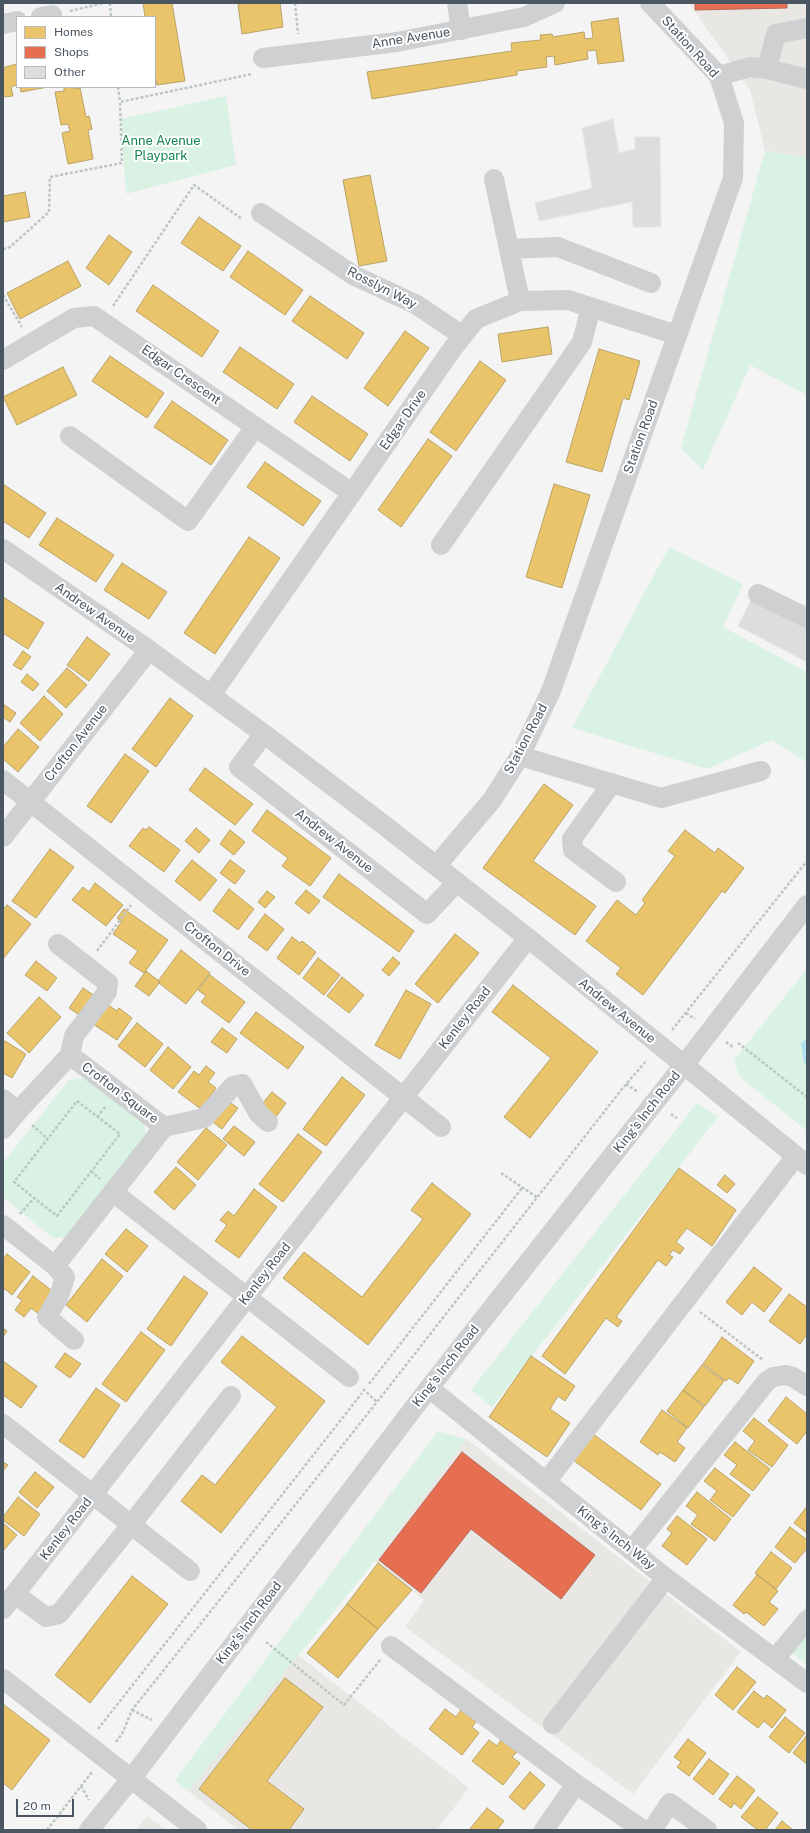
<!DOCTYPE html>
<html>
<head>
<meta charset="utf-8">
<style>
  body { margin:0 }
  #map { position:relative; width:810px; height:1833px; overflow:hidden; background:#f4f4f4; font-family:"Public Sans",sans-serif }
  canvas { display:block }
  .frame { position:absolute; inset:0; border:4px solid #4a5661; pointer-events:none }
  .legend { position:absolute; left:16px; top:16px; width:140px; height:72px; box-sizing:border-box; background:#fff; border:1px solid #b7bbc0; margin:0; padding:5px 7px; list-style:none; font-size:12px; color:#4a5661 }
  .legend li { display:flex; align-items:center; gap:8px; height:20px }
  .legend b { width:20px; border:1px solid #b7bbc0 }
  .scale { position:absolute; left:16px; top:1799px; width:58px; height:18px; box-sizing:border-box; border:2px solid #4a5661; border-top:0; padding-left:5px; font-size:12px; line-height:14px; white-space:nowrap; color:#4a5661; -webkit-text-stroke:3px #fff; paint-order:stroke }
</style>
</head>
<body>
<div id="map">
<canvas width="810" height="1833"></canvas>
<div class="frame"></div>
<ul class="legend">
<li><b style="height:11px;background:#e9c46a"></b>Homes</li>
<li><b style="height:11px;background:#e76f51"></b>Shops</li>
<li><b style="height:11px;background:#ddddde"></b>Other</li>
</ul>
<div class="scale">20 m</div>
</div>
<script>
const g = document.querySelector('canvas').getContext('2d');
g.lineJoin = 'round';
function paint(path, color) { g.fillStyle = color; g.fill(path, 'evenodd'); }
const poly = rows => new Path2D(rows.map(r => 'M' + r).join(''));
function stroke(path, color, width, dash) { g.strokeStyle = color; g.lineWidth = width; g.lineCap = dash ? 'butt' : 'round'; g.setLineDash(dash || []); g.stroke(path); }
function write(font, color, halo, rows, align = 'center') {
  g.font = font + ' "Public Sans",sans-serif'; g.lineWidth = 4; g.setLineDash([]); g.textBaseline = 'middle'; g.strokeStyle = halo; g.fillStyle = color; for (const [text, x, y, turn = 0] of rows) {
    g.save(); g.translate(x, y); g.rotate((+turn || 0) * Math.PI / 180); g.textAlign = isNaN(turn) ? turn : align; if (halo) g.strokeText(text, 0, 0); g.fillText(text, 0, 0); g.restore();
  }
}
const commercial = poly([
  [689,3,807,3,807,157,765,151,750,90],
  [466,1439,741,1652,633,1794,405,1627,424,1600,375,1561],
  [298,1655,469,1788,437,1830,239,1830,188,1791],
  [147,1816,166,1830,136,1830]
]);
const green = poly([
  [226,96,236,165,126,194,121,119],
  [765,151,807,157,807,395,750,365,703,470,681,448],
  [669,547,743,584,723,627,807,672,807,762,772,740,707,769,572,728],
  [807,969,807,1131,739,1076,734,1060],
  [86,1077,144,1123,146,1140,69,1237,53,1238,3,1197,3,1163,69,1080],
  [697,1103,718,1117,492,1407,471,1390],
  [438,1431,466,1439,375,1561,188,1791,175,1780],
  [807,1605,807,1665,778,1642]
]);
const water = poly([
  [807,1038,807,1065,804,1062,801,1044]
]);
const homes = poly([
  [143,3,172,3,185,81,157,85,155,75,155,17,145,17,143,3],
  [244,3,280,3,283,27,242,34,238,5,244,3],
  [618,18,624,61,598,64,596,50,587,51,588,59,555,65,554,56,546,57,547,67,517,71,517,75,372,99,367,72,512,51,511,43,541,40,540,35,552,34,553,37,584,32,585,39,593,38,591,22,618,18],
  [17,64,17,85,11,87,13,96,3,97,3,70,5,70,5,67,17,64],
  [20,87,48,87,21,92,20,87],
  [64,87,74,87,74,89,80,88,86,117,89,116,92,129,88,130,93,159,68,164,62,133,70,131,68,124,61,125,55,92,64,91,64,87],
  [370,175,387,261,359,266,343,180,370,175],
  [25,192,30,217,3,222,3,196,25,192],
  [199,217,241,246,223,271,181,243,199,217],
  [109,235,132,252,109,285,86,268,109,235],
  [248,251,303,290,285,315,230,277,248,251],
  [68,261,81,286,20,319,7,293,68,261],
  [153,285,219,331,202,357,136,311,153,285],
  [310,296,364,333,347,359,292,321,310,296],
  [548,327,552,354,502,362,498,334,548,327],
  [405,331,429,348,388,406,364,388,405,331],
  [240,347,294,384,277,409,223,372,240,347],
  [599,349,640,361,629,400,623,398,602,472,566,462,599,349],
  [110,356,164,393,147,418,92,381,110,356],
  [480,361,506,380,456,451,430,432,480,361],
  [63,367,77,395,17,425,3,397,63,367],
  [312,396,368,434,350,461,294,422,312,396],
  [172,401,228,440,211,465,154,427,172,401],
  [428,439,452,456,401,527,378,510,428,439],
  [265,462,321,501,303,526,247,487,265,462],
  [3,484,46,513,29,538,3,521,3,484],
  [554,484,590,495,562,588,526,577,554,484],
  [57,518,114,555,96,582,39,545,57,518],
  [249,537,280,558,215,654,184,633,249,537],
  [122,563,167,592,149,619,104,590,122,563],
  [3,597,44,623,28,649,3,633,3,597],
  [87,637,110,654,89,681,67,665,87,637],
  [23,651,31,657,21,670,13,665,23,651],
  [67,668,87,685,66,708,47,691,67,668],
  [27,674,39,684,33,691,21,682,27,674],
  [44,696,63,714,40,741,20,723,44,696],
  [170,698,193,716,156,767,132,749,170,698],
  [3,704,16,713,10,722,3,717,3,704],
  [18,729,39,747,18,772,3,759,3,747,18,729],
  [125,754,149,771,111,823,87,806,125,754],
  [205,768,253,804,235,825,189,790,205,768],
  [544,784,573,805,533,861,596,906,575,935,483,868,544,784],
  [267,810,331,858,310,886,282,866,288,858,252,831,267,810],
  [149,827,180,850,164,872,129,846,143,828,146,830,149,827],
  [196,828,210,840,199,853,185,841,196,828],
  [230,830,245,842,234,855,220,844,230,830],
  [685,830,715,853,718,848,744,868,725,893,722,891,643,995,616,974,621,968,586,941,617,900,636,915,645,903,642,900,675,856,668,851,685,830],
  [50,849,74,867,36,918,12,901,50,849],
  [192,860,217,880,200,901,175,881,192,860],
  [230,860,245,871,235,884,220,873,230,860],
  [339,874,414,931,399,952,323,897,339,874],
  [95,883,123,905,106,926,72,900,83,887,89,892,95,883],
  [229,889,254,909,238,930,213,911,229,889],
  [306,890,320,901,309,914,295,903,306,890],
  [267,891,275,897,265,908,258,902,267,891],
  [7,905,31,924,3,959,3,910,7,905],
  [124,909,168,940,144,973,129,963,138,951,113,934,122,921,117,918,124,909],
  [265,914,284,929,267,951,248,937,265,914],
  [455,934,479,953,438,1003,415,984,455,934],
  [292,937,300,943,302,941,316,952,299,975,277,958,292,937],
  [181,950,210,973,186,1004,159,983,158,981,181,950],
  [393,957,400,963,389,976,382,970,393,957],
  [318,958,340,975,324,995,303,978,318,958],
  [36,961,57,978,47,991,25,975,36,961],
  [146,971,160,982,149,996,135,986,146,971],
  [210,975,245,1002,229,1023,201,1002,206,996,198,990,210,975],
  [342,977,364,995,349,1013,327,996,342,977],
  [513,985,598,1052,530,1138,504,1117,551,1058,492,1012,513,985],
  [83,988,117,1011,119,1008,132,1018,117,1040,69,1008,83,988],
  [406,990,431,1004,400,1059,375,1045,406,990],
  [39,997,61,1017,29,1053,7,1033,39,997],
  [256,1012,304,1047,288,1069,240,1033,256,1012],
  [137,1023,163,1044,145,1067,118,1046,137,1023],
  [222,1028,237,1039,227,1053,211,1042,222,1028],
  [5,1041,26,1054,12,1078,3,1073,3,1044,5,1041],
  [168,1047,191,1067,173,1089,150,1070,168,1047],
  [206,1066,215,1073,208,1082,216,1088,201,1109,178,1092,194,1071,199,1075,206,1066],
  [342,1077,365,1095,326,1146,303,1129,342,1077],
  [215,1092,238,1108,222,1129,210,1120,215,1092],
  [272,1092,286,1103,276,1117,261,1105,272,1092],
  [234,1126,255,1142,244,1156,223,1139,234,1126],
  [206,1128,227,1145,198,1180,177,1162,206,1128],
  [298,1134,322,1152,283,1202,259,1184,298,1134],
  [176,1167,196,1185,174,1210,154,1192,176,1167],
  [679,1168,736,1210,712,1246,687,1228,676,1242,684,1248,680,1254,673,1250,669,1255,673,1257,666,1266,658,1260,616,1317,622,1321,618,1327,606,1318,565,1374,542,1356,679,1168],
  [725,1175,735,1184,727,1193,717,1185,725,1175],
  [432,1183,471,1214,368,1345,283,1278,304,1252,362,1297,423,1219,411,1210,432,1183],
  [254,1189,277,1207,239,1258,215,1241,227,1225,220,1220,228,1211,234,1216,254,1189],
  [126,1229,148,1246,127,1272,105,1254,126,1229],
  [7,1254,30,1272,12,1295,5,1289,3,1291,3,1259,7,1254],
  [102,1259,123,1276,87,1322,66,1305,102,1259],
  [754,1267,782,1289,764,1312,752,1302,742,1315,726,1302,754,1267],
  [33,1276,55,1293,39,1314,31,1308,24,1317,15,1310,22,1300,17,1297,33,1276],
  [184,1276,208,1293,171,1346,147,1329,184,1276],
  [789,1294,807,1307,807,1334,800,1344,769,1321,789,1294],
  [3,1328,7,1331,3,1337,3,1328],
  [141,1332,165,1350,126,1402,102,1384,141,1332],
  [242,1336,325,1401,221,1533,181,1501,202,1475,215,1485,277,1407,221,1362,242,1336],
  [722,1337,754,1361,738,1384,729,1378,726,1381,703,1364,722,1337],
  [65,1353,81,1364,70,1378,55,1367,65,1353],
  [531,1356,575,1386,565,1401,558,1396,550,1409,570,1423,547,1457,489,1417,531,1356],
  [3,1361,37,1386,21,1408,3,1395,3,1361],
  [702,1365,724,1381,705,1406,683,1390,702,1365],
  [96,1388,120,1405,84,1458,59,1441,96,1388],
  [683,1390,704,1407,688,1428,667,1411,683,1390],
  [786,1397,807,1414,807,1431,797,1444,768,1421,786,1397],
  [662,1410,687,1428,677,1442,685,1448,675,1462,660,1452,658,1455,640,1442,662,1410],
  [754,1418,788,1445,772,1467,748,1450,755,1441,743,1431,754,1418],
  [593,1434,661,1484,641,1510,573,1460,593,1434],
  [735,1442,770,1469,753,1491,730,1474,737,1465,724,1455,735,1442],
  [3,1462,8,1465,3,1471,3,1462],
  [715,1468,750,1495,733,1517,710,1500,717,1491,704,1481,715,1468],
  [35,1472,54,1487,37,1508,19,1492,35,1472],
  [697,1492,731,1519,715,1541,691,1524,698,1515,686,1506,697,1492],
  [18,1497,40,1514,24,1536,3,1520,3,1517,18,1497],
  [807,1506,807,1533,794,1523,807,1506],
  [677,1516,707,1539,687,1565,662,1546,672,1533,667,1529,677,1516],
  [3,1523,17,1535,3,1551,3,1523],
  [790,1527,807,1540,807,1548,795,1563,775,1547,790,1527],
  [771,1552,792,1568,776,1589,755,1573,771,1552],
  [378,1563,412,1590,378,1629,347,1604,378,1563],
  [757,1575,778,1591,769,1602,778,1609,764,1626,746,1612,744,1614,733,1605,757,1575],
  [132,1576,168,1604,90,1703,55,1675,132,1576],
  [347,1604,378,1629,338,1678,307,1653,347,1604],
  [737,1667,756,1682,733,1710,715,1695,737,1667],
  [285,1678,323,1707,267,1781,304,1809,289,1830,252,1830,199,1789,285,1678],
  [754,1691,764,1699,767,1695,786,1710,772,1728,764,1721,758,1728,737,1712,754,1691],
  [3,1704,50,1740,12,1790,3,1783,3,1704],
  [445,1709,456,1717,461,1710,476,1722,472,1727,479,1733,462,1755,429,1729,445,1709],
  [785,1717,805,1733,789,1753,769,1737,785,1717],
  [807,1735,807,1764,793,1753,807,1735],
  [688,1739,706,1753,689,1776,677,1767,681,1762,674,1757,688,1739],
  [489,1740,497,1746,501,1740,517,1752,512,1757,520,1763,503,1785,472,1761,489,1740],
  [709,1759,729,1774,713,1795,693,1779,709,1759],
  [530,1772,545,1785,524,1810,509,1797,530,1772],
  [737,1776,755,1790,741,1809,734,1803,731,1808,719,1799,737,1776],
  [758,1797,778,1813,765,1830,758,1830,741,1817,758,1797],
  [487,1808,504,1821,497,1830,469,1830,487,1808],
  [782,1821,793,1830,775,1830,782,1821]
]);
const shops = poly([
  [695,3,787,3,787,8,695,10,695,3],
  [462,1452,595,1555,561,1599,471,1529,421,1593,379,1560,462,1452]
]);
const building = poly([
  [613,119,619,153,635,149,635,137,660,137,661,227,633,227,632,202,539,221,535,203,592,188,582,128,613,119],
  [752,598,807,627,807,662,738,626,752,598]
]);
const path = poly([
  [110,3,111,17],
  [295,3,298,34],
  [70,11,104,3],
  [118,87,120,102],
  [3,249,10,247,49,212,50,177,122,163,120,102,252,74],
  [3,295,22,327],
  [113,306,194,185,242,219],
  [97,951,131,905],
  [686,1013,695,1019],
  [672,1030,807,861],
  [726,1042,734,1048],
  [738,1043,807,1097],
  [626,1084,638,1092],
  [77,1101,120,1134,57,1216,14,1182,77,1101],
  [671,1114,677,1118],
  [97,1117,106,1106],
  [32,1125,48,1139],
  [91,1171,100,1179],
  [501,1173,538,1198],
  [20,1214,34,1198],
  [700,1312,763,1360],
  [369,1384,522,1188],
  [363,1389,377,1402],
  [266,1642,344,1705,380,1660],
  [132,1710,152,1720],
  [98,1729,362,1393],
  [116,1742,122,1734,132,1710,377,1402,622,1089,647,1060],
  [81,1786,89,1800],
  [47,1830,92,1772]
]);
const minor = poly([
  [457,3,461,30],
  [41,17,52,15],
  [3,24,17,21],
  [263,58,397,42,524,17,555,3],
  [767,69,807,79],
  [719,76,750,67,767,69,776,34,807,28],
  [494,179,520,301],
  [261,213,353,275,417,305,463,336],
  [509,249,558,247,651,283],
  [3,360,74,318,94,316,352,493],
  [70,436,188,521,255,427],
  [441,545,582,342,591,307],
  [3,549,149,650,264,734,380,822,528,938,807,1165],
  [758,594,807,618],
  [211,695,453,348,476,319,520,301,568,300,677,335],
  [264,734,239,767,427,914,457,882],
  [520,756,661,798,761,771],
  [3,780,441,1127],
  [612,783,572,839,573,850,616,882],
  [3,837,149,650],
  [436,866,492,800,520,756,551,691,733,178,734,123,719,76,650,3],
  [58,944,108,983,107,992,74,1036,70,1055],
  [3,1099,18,1111,70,1055,164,1127,113,1192,349,1377],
  [164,1127,204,1118,233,1086,242,1084,259,1114,268,1122],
  [3,1129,18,1111],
  [3,1225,55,1266,113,1192],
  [55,1266,65,1277,59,1296,47,1317,74,1340],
  [429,1388,666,1578,807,1683],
  [3,1424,190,1571],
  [546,1482,796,1156],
  [632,1550,767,1381,773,1377,785,1375,793,1377,807,1386],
  [15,1594,46,1617,59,1614,131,1525,231,1396],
  [3,1609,528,938],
  [391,1646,576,1784],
  [775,1659,807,1620],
  [3,1679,197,1830],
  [553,1724,666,1578],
  [89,1830,131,1779,429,1388,684,1065,807,905],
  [544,1830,576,1784,643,1830],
  [652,1830,670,1803,707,1830]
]);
const streetNames = [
  ["Anne Avenue",411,38,-9],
  ["Station Road",690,47,48],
  ["Rosslyn Way",382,288,27],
  ["Edgar Crescent",181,375,35],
  ["Edgar Drive",403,420,-55],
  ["Station Road",641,437,-70],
  ["Andrew Avenue",95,613,35],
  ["Station Road",526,739,-62],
  ["Crofton Avenue",76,743,-52],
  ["Andrew Avenue",334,841,38],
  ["Crofton Drive",217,949,38],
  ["Andrew Avenue",617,1011,39],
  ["Kenley Road",465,1018,-52],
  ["Crofton Square",120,1093,37],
  ["King's Inch Road",647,1112,-52],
  ["Kenley Road",265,1274,-52],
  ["King's Inch Road",446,1366,-52],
  ["Kenley Road",66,1529,-52],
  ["King's Inch Way",616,1538,38],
  ["King's Inch Road",249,1623,-53]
];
const parkNames = [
  ["Anne Avenue",161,141],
  ["Playpark",161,156]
];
paint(commercial, '#e8e7e3');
paint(green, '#d9f2e3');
paint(water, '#aee2f0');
paint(homes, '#e9c46a');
stroke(homes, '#b9a367', 1);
paint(shops, '#e76f51');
stroke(shops, '#b86856', 1);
paint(building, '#ddddde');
stroke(building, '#e5e6e7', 1);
stroke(path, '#bcc7c4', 2.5, [3, 2]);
stroke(minor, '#ced0d2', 20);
write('13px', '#4a5661', '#fff', streetNames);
write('13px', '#17864f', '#fff', parkNames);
</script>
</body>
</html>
